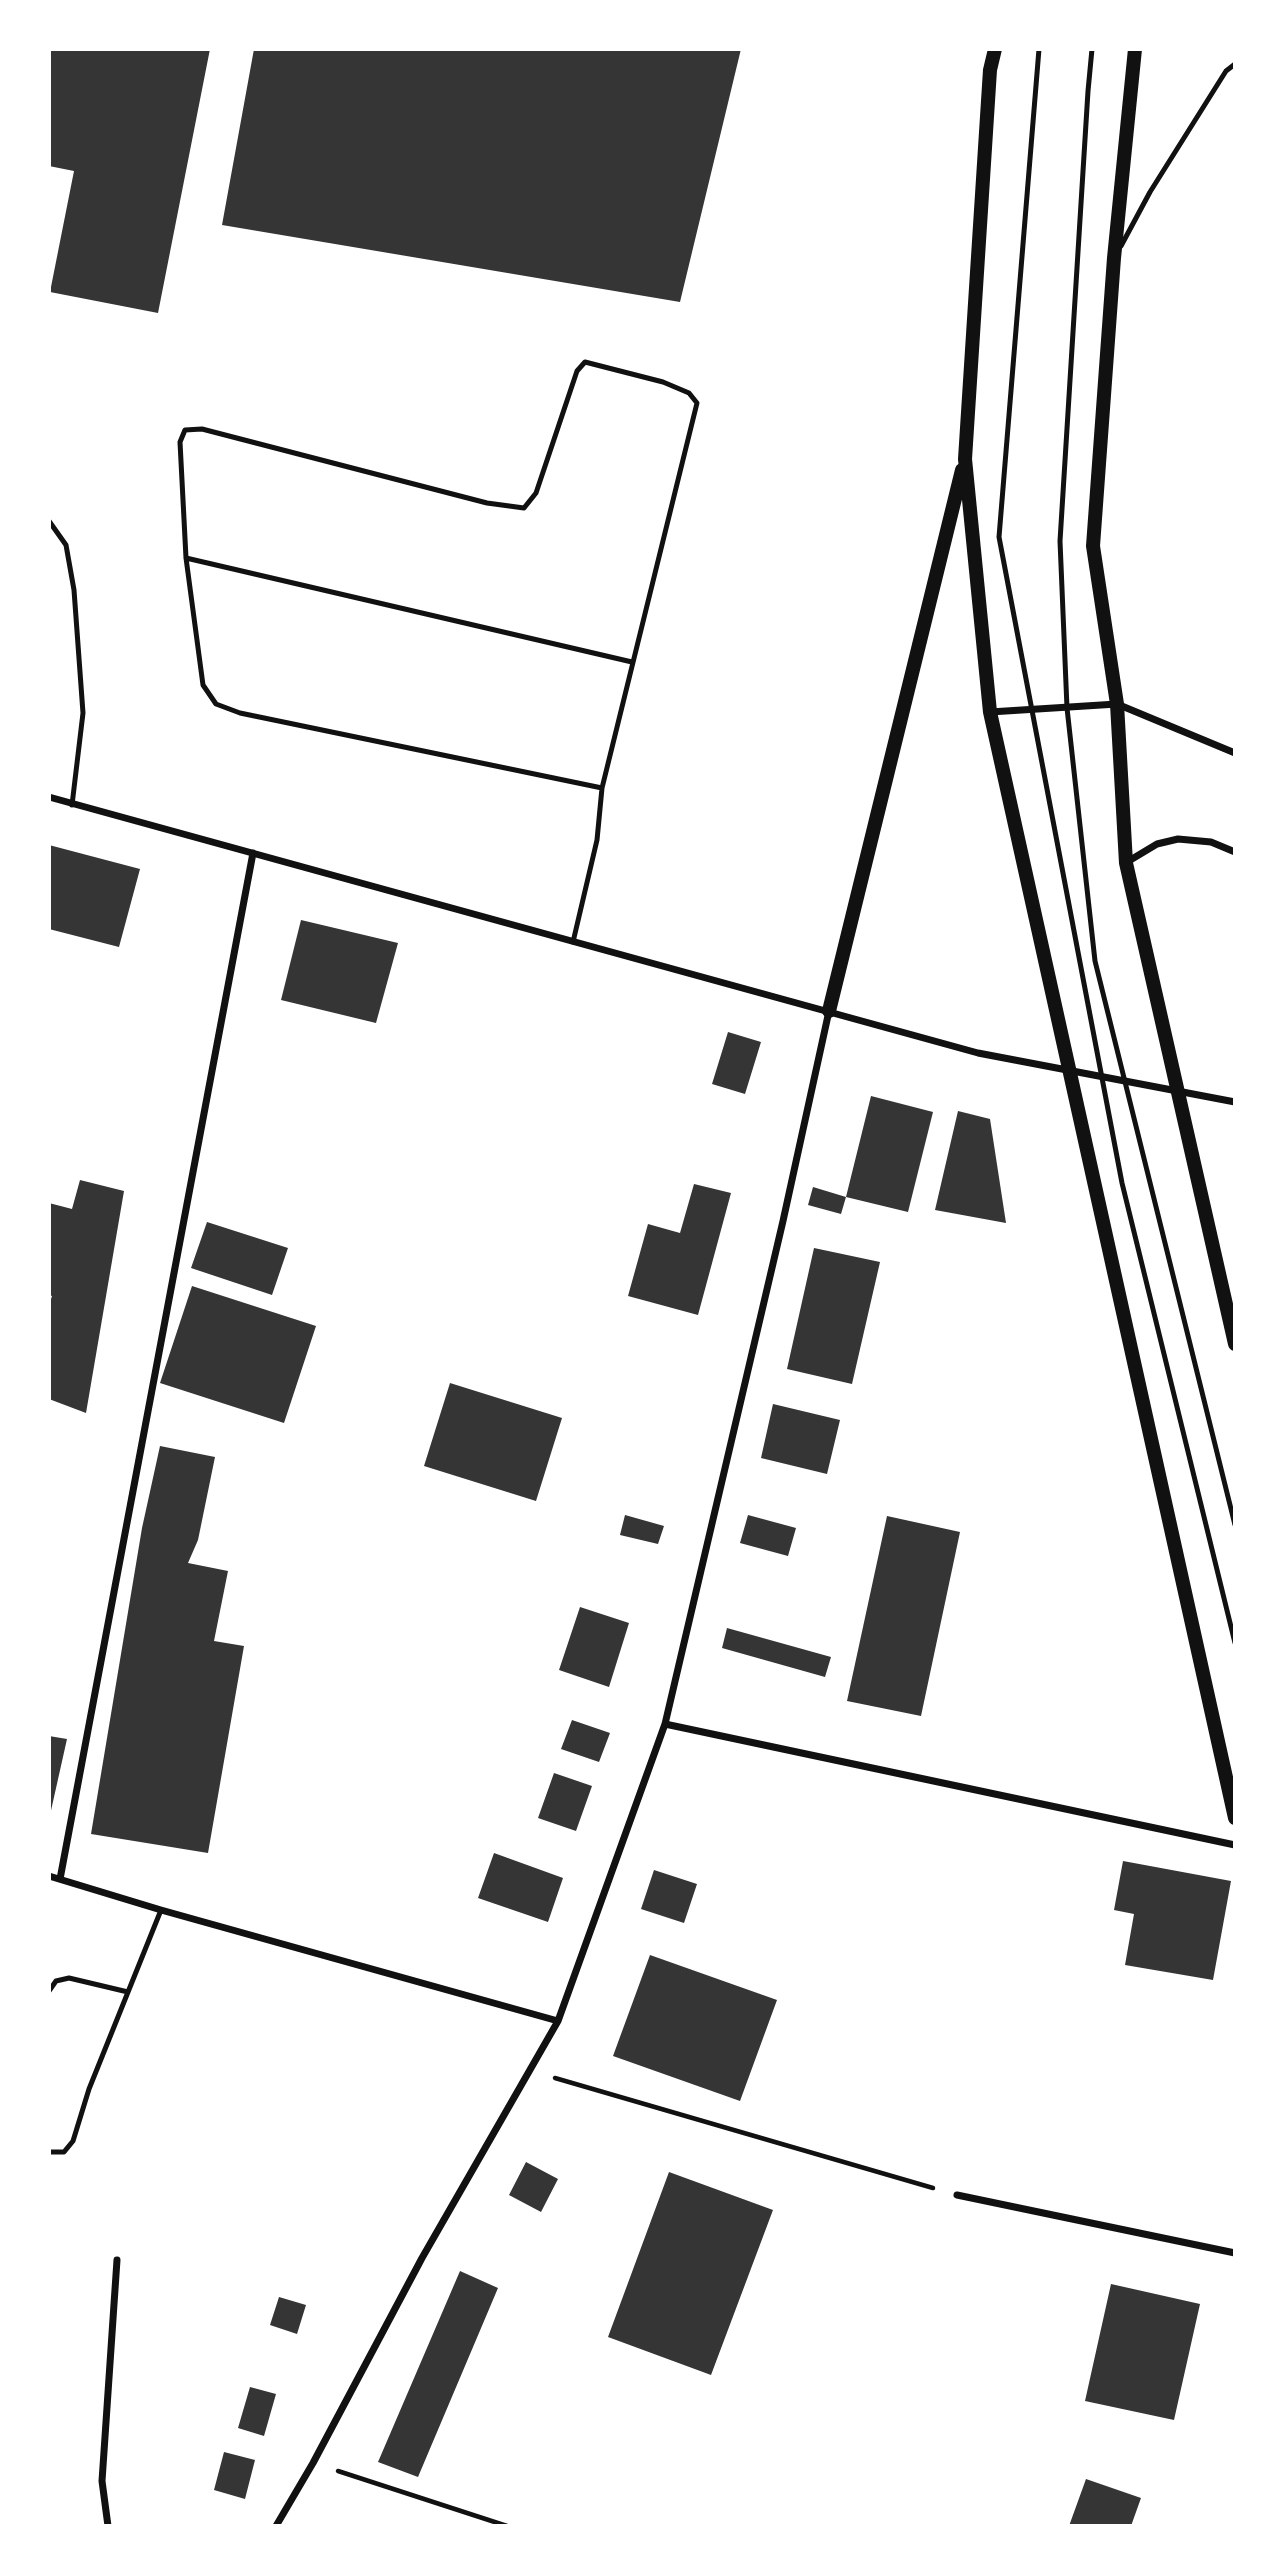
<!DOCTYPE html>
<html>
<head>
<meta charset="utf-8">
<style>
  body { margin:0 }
  #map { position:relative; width:1284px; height:2575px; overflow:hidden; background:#fff; font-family:Inter,sans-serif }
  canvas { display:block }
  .frame { position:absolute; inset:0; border:51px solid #fff; pointer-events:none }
</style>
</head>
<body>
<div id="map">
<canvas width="1284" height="2575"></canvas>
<div class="frame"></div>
</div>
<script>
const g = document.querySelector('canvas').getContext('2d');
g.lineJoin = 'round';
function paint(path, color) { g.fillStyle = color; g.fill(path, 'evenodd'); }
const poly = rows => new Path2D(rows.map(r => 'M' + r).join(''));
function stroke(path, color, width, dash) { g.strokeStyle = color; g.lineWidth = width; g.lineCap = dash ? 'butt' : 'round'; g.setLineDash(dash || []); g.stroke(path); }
const building = poly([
  [49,49,210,49,158,313,50,292,74,171,49,166],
  [254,49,741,49,680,302,222,225],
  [49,845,140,869,119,947,49,929],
  [301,920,398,943,376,1023,281,1000],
  [728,1032,761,1042,745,1094,712,1084],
  [871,1096,933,1112,908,1212,846,1197],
  [958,1111,990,1119,1006,1223,935,1210],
  [80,1180,124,1191,86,1413,49,1399,49,1305,52,1296,49,1295,49,1203,72,1209],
  [694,1184,731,1193,698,1315,628,1296,648,1224,680,1233],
  [813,1187,846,1197,841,1214,808,1205],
  [207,1222,288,1248,272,1295,191,1268],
  [814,1248,880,1262,852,1384,787,1369],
  [192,1286,316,1326,284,1423,160,1383],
  [450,1383,562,1418,536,1501,424,1466],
  [773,1404,840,1420,827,1474,761,1458],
  [160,1446,215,1457,198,1540,188,1563,228,1571,214,1641,244,1646,208,1853,91,1834,142,1528],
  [625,1515,664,1526,658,1544,620,1535],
  [748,1515,796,1528,788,1556,740,1543],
  [887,1516,960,1532,921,1716,847,1701],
  [580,1607,629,1623,609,1687,559,1670],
  [727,1628,831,1657,825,1677,722,1648],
  [572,1720,610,1733,599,1762,561,1749],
  [49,1736,67,1739,50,1815,49,1815],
  [554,1773,592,1786,576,1831,538,1818],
  [494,1853,563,1878,548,1922,478,1898],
  [1123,1861,1231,1881,1213,1980,1125,1965,1134,1914,1114,1910],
  [654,1870,697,1884,684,1923,641,1909],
  [650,1955,777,2000,740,2101,613,2056],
  [526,2162,558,2179,541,2212,509,2195],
  [669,2172,773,2210,711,2375,608,2337],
  [460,2271,498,2288,418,2477,378,2462],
  [1111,2284,1200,2304,1174,2420,1085,2401],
  [279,2297,306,2305,297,2334,270,2325],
  [250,2387,276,2394,264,2436,238,2428],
  [224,2452,255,2460,245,2499,214,2490],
  [1086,2479,1141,2498,1131,2526,1069,2526]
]);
const path = poly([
  [555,2078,933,2188],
  [338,2471,507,2526]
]);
const service = poly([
  [1039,49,999,537,1122,1183,1235,1643],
  [1092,49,1088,91,1060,541,1067,708,1095,961,1235,1525],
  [1121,246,1150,192,1226,71,1235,64],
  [49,521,66,545,74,590,83,713,72,805],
  [186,558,632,662],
  [573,942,597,840,602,788,697,403,689,393,663,382,585,362,577,371,536,493,524,508,487,503,202,429,185,430,180,442,186,558,203,685,216,704,240,713,602,788],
  [49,1991,56,1981,69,1978,128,1992],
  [49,2152,64,2152,73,2141,89,2089,161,1910]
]);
const minor = poly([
  [990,712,1117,704,1235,753],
  [49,797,978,1053,1235,1102],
  [1127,862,1157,844,1178,839,1211,842,1235,852],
  [665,1724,1235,1845],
  [49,1876,161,1910,558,2021],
  [60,1879,253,853],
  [957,2195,1235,2253],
  [108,2526,102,2481,117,2260],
  [276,2526,313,2463,422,2258,558,2021,665,1724,783,1221,829,1011]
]);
const secondary = poly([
  [995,49,990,70,965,459,990,712,1235,1818],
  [1135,49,1114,258,1093,546,1117,704,1126,863,1235,1344],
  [829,1011,962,470]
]);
paint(building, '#353535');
stroke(path, '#111', 4.5);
stroke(service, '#111', 5);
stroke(minor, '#111', 7);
stroke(secondary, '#111', 14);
</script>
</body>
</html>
